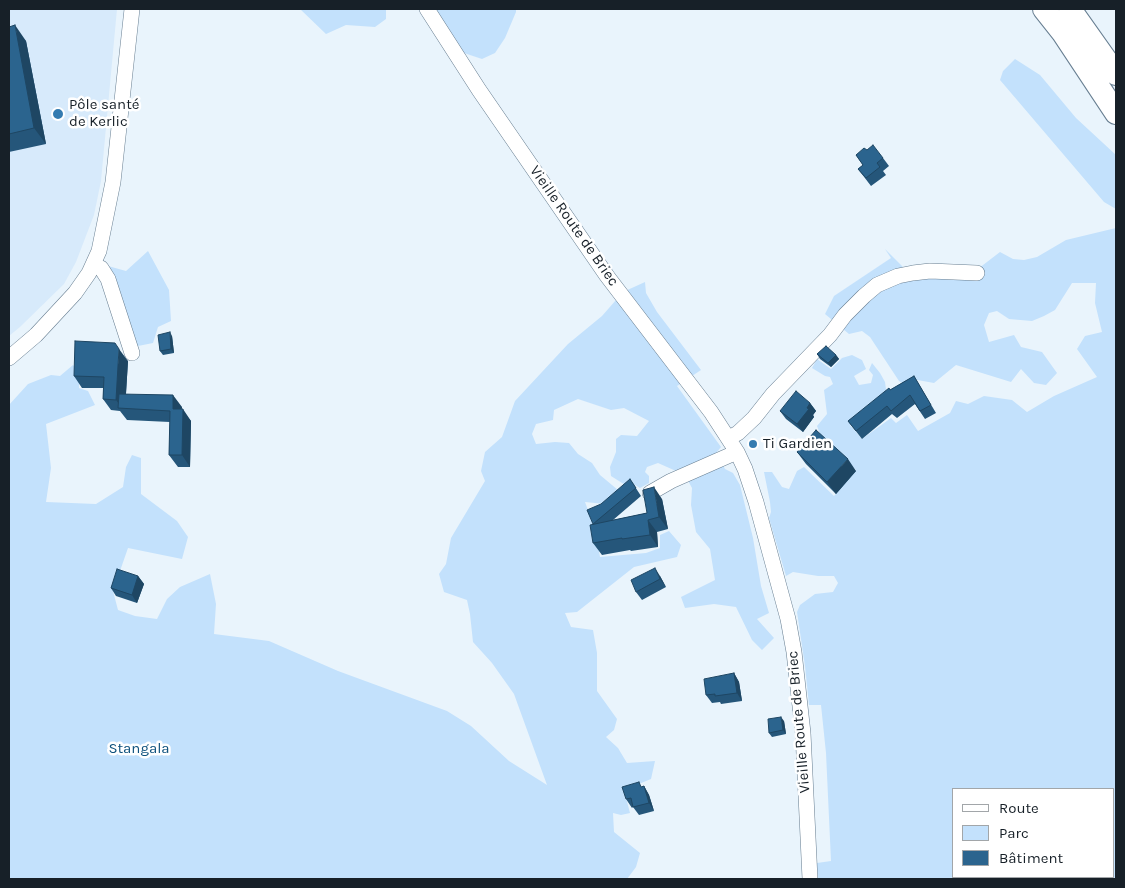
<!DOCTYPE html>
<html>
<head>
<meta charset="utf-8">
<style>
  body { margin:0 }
  #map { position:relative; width:1125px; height:888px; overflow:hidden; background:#e9f4fc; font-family:Karla,sans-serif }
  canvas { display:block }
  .frame { position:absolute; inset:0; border:10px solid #172028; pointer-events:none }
  .legend { position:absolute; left:952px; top:788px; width:162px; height:90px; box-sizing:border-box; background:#fff; border:1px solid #a2a6a9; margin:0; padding:6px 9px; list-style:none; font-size:15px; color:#172028 }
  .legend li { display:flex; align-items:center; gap:10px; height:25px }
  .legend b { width:25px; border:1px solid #a2a6a9 }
</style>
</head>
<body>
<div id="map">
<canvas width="1125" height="888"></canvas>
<div class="frame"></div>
<ul class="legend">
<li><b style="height:6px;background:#fff"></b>Route</li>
<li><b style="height:14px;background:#c3e1fc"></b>Parc</li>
<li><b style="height:14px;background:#2b648e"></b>Bâtiment</li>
</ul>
</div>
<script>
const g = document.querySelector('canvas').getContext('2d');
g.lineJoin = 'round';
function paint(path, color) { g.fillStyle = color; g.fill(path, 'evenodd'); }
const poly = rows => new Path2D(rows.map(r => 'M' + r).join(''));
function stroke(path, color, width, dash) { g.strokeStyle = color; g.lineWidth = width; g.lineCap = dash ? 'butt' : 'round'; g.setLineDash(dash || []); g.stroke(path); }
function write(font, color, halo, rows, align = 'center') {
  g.font = font + ' Karla,sans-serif'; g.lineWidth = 5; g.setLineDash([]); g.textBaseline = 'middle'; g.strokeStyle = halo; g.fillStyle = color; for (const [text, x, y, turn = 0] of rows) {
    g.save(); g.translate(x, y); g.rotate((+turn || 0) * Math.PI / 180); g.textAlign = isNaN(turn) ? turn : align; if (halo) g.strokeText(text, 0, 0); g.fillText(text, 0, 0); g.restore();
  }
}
const built = poly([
  [9,9,117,9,101,181,94,215,76,262,64,284,20,327,9,336]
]);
const green = poly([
  [300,9,386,9,386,19,375,27,346,25,326,34],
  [432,9,516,9,516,12,505,38,495,53,482,59,464,53],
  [1015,59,1040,75,1076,118,1116,155,1116,209,1104,202,1000,80,1003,71],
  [1116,228,1116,879,818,879,817,863,831,861,826,753,821,705,809,705,805,666,797,612,800,605,815,594,833,592,838,583,834,576,818,576,793,572,786,576,769,518,771,512,770,502,764,472,772,472,782,487,789,489,797,471,804,467,834,496,856,470,822,439,817,426,827,414,824,390,833,384,830,377,825,376,812,368,817,359,831,369,842,358,852,355,862,360,866,369,854,376,859,385,871,383,873,375,869,370,872,363,880,373,885,382,887,397,850,425,862,439,891,418,896,423,907,415,918,431,950,413,956,401,968,404,984,396,1012,400,1027,412,1054,396,1097,377,1077,349,1085,336,1102,332,1095,303,1096,283,1072,283,1055,310,1044,316,1032,321,1009,319,997,311,989,313,984,325,989,342,1014,335,1021,347,1042,352,1057,373,1046,385,1034,383,1021,369,1011,382,956,365,934,383,912,379,904,384,899,381,870,337,862,331,849,334,825,314,834,296,891,258,885,249,913,277,970,275,1000,252,1013,259,1024,260,1037,257,1066,240],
  [954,789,1114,789,1114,877,954,877],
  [148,251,169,290,171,321,158,327,153,343,133,347,108,266,126,271],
  [645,282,646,293,657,312,701,370,677,386,721,447,716,453,725,469,733,473,740,485,753,538,761,586,769,613,757,619,774,638,762,650,752,640,736,607,714,604,685,608,681,597,715,580,710,549,696,532,691,505,692,488,685,475,658,463,647,467,645,472,649,476,649,483,640,488,635,485,630,488,611,476,610,467,616,452,616,439,621,435,637,436,649,421,624,408,611,410,578,399,554,410,553,420,536,424,532,434,536,444,555,442,569,443,578,454,592,463,600,475,618,490,605,504,585,502,595,529,600,557,646,553,660,548,660,535,669,531,681,545,677,557,634,567,577,612,565,613,571,627,593,630,597,653,597,691,617,719,614,730,606,737,618,748,627,763,655,761,651,779,624,790,630,813,621,815,613,813,614,832,640,853,636,867,627,879,9,879,9,405,28,384,51,375,60,376,73,365,79,371,79,388,88,391,95,405,46,424,51,468,46,502,96,504,123,487,126,467,132,455,141,458,141,494,177,521,188,537,182,559,128,548,113,591,118,610,135,616,157,619,167,599,180,587,210,574,216,604,214,634,269,641,338,671,447,711,471,726,509,761,547,785,514,694,492,663,473,642,470,614,467,600,444,592,439,574,446,564,451,538,485,481,481,471,485,452,502,437,515,401,568,344,602,316,623,292]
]);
const minor = poly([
  [427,9,479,90,607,276,711,412,737,452,745,469,756,502,788,619,794,652,803,733,810,879],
  [93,266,101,268,108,279,132,353],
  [9,358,36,335,75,293,89,273,99,251,113,182,132,9],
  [729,438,738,433,754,418,773,394,830,335,845,315,864,296,877,285,898,276,913,273,930,271,977,273],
  [650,493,671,481,737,452]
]);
const highway = poly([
  [1044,9,1063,33,1116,113],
  [1070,9,1116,74]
]);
const wall = poly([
  [9,27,26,41,46,144,9,152],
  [867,150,883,158,889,166,883,171,886,175,871,186,858,169,863,165,856,155],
  [172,336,174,353,163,355,160,351],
  [817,354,836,355,839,359,831,367,820,359],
  [128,361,126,394,182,407,181,409,191,421,190,467,178,467,169,455,170,422,127,420,120,411,111,410,103,399,103,388,82,388,74,376],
  [914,376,936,413,925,419,915,404,897,418,892,414,862,439,848,421,890,390],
  [810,403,816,411,813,415,814,417,803,432,786,419,780,411],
  [797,452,856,471,836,494,806,464],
  [630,479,641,496,613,520,647,513,662,499,668,529,657,532,658,547,631,551,630,550,602,555,593,543,593,524],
  [138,576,144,584,137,603,116,596,111,588],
  [660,576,666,587,642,600,636,592],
  [734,673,739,682,742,701,721,704,720,702,712,703,706,695],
  [784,721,786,734,772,737,769,733],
  [644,786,649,795,654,811,639,815,633,807,632,808,626,799]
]);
const shadedWall = poly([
  [15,25,26,41,46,144,34,128],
  [170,332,172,336,174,353,171,349],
  [119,349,128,361,125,408,122,408,116,400],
  [836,355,839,359,831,367,828,363],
  [173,395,182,407,181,421,173,409],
  [810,403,816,411,813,415,814,417,803,432,797,424],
  [183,409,191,421,190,467,182,455],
  [848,459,856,471,836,494,827,482],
  [654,487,662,499,668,529,659,517],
  [648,520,657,532,658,547,650,535],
  [655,568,660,576,666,587,660,579],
  [138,576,144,584,137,603,132,595],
  [734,673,739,682,742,701,737,693],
  [781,717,784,721,786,734,783,730],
  [644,786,649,795,654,811,649,803]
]);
const building = poly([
  [15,25,34,128,9,134,9,27,15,25],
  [873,145,883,158,877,163,880,167,866,178,858,169,863,165,856,155,864,148,867,150,873,145],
  [170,332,171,349,160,351,158,335,170,332],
  [75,341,115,343,119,349,116,400,103,399,104,377,74,376,75,341],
  [826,346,836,355,828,363,817,354,826,346],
  [914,376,931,405,920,411,910,395,891,411,887,406,856,431,848,421,889,388,890,390,914,376],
  [796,391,810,403,807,408,809,409,797,424,780,411,796,391],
  [119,394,173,395,173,409,183,409,182,455,169,455,170,411,118,408,119,394],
  [816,430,848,459,827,482,797,452,816,430],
  [630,479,636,488,593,524,587,510,601,504,630,479],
  [654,487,659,517,648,520,650,535,622,539,622,538,593,543,590,525,647,513,643,490,654,487],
  [655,568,660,579,636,592,631,580,655,568],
  [117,569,138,576,132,595,111,588,117,569],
  [734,673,737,693,715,696,715,694,706,695,704,679,734,673],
  [781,717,783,730,769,733,768,719,781,717],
  [639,782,641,787,644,786,649,803,633,807,631,798,626,799,622,787,639,782]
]);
const markers = [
  [58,114,6,"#347bb0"],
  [753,444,5,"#347bb0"]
];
const poiNames = [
  ["Pôle santé",69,105],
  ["de Kerlic",69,122],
  ["Ti Gardien",763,444]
];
const streetNames = [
  ["Vieille Route de Briec",574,226,55],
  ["Vieille Route de Briec",799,722,-95]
];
const parkNames = [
  ["Stangala",139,749]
];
paint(built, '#d7eafb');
paint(green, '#c3e1fc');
stroke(minor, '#677e91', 16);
stroke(highway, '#677e91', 24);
stroke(minor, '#fff', 15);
stroke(highway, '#fff', 22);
paint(wall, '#25567a');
paint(shadedWall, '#1e4663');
paint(building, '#2b648e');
stroke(building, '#1e4663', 1);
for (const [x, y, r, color] of markers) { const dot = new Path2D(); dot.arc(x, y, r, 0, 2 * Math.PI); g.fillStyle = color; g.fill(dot); stroke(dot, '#fff', 2); }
write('15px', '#172028', '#fff', poiNames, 'left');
write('15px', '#172028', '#fff', streetNames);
write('15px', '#0c507c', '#fff', parkNames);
</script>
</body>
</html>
